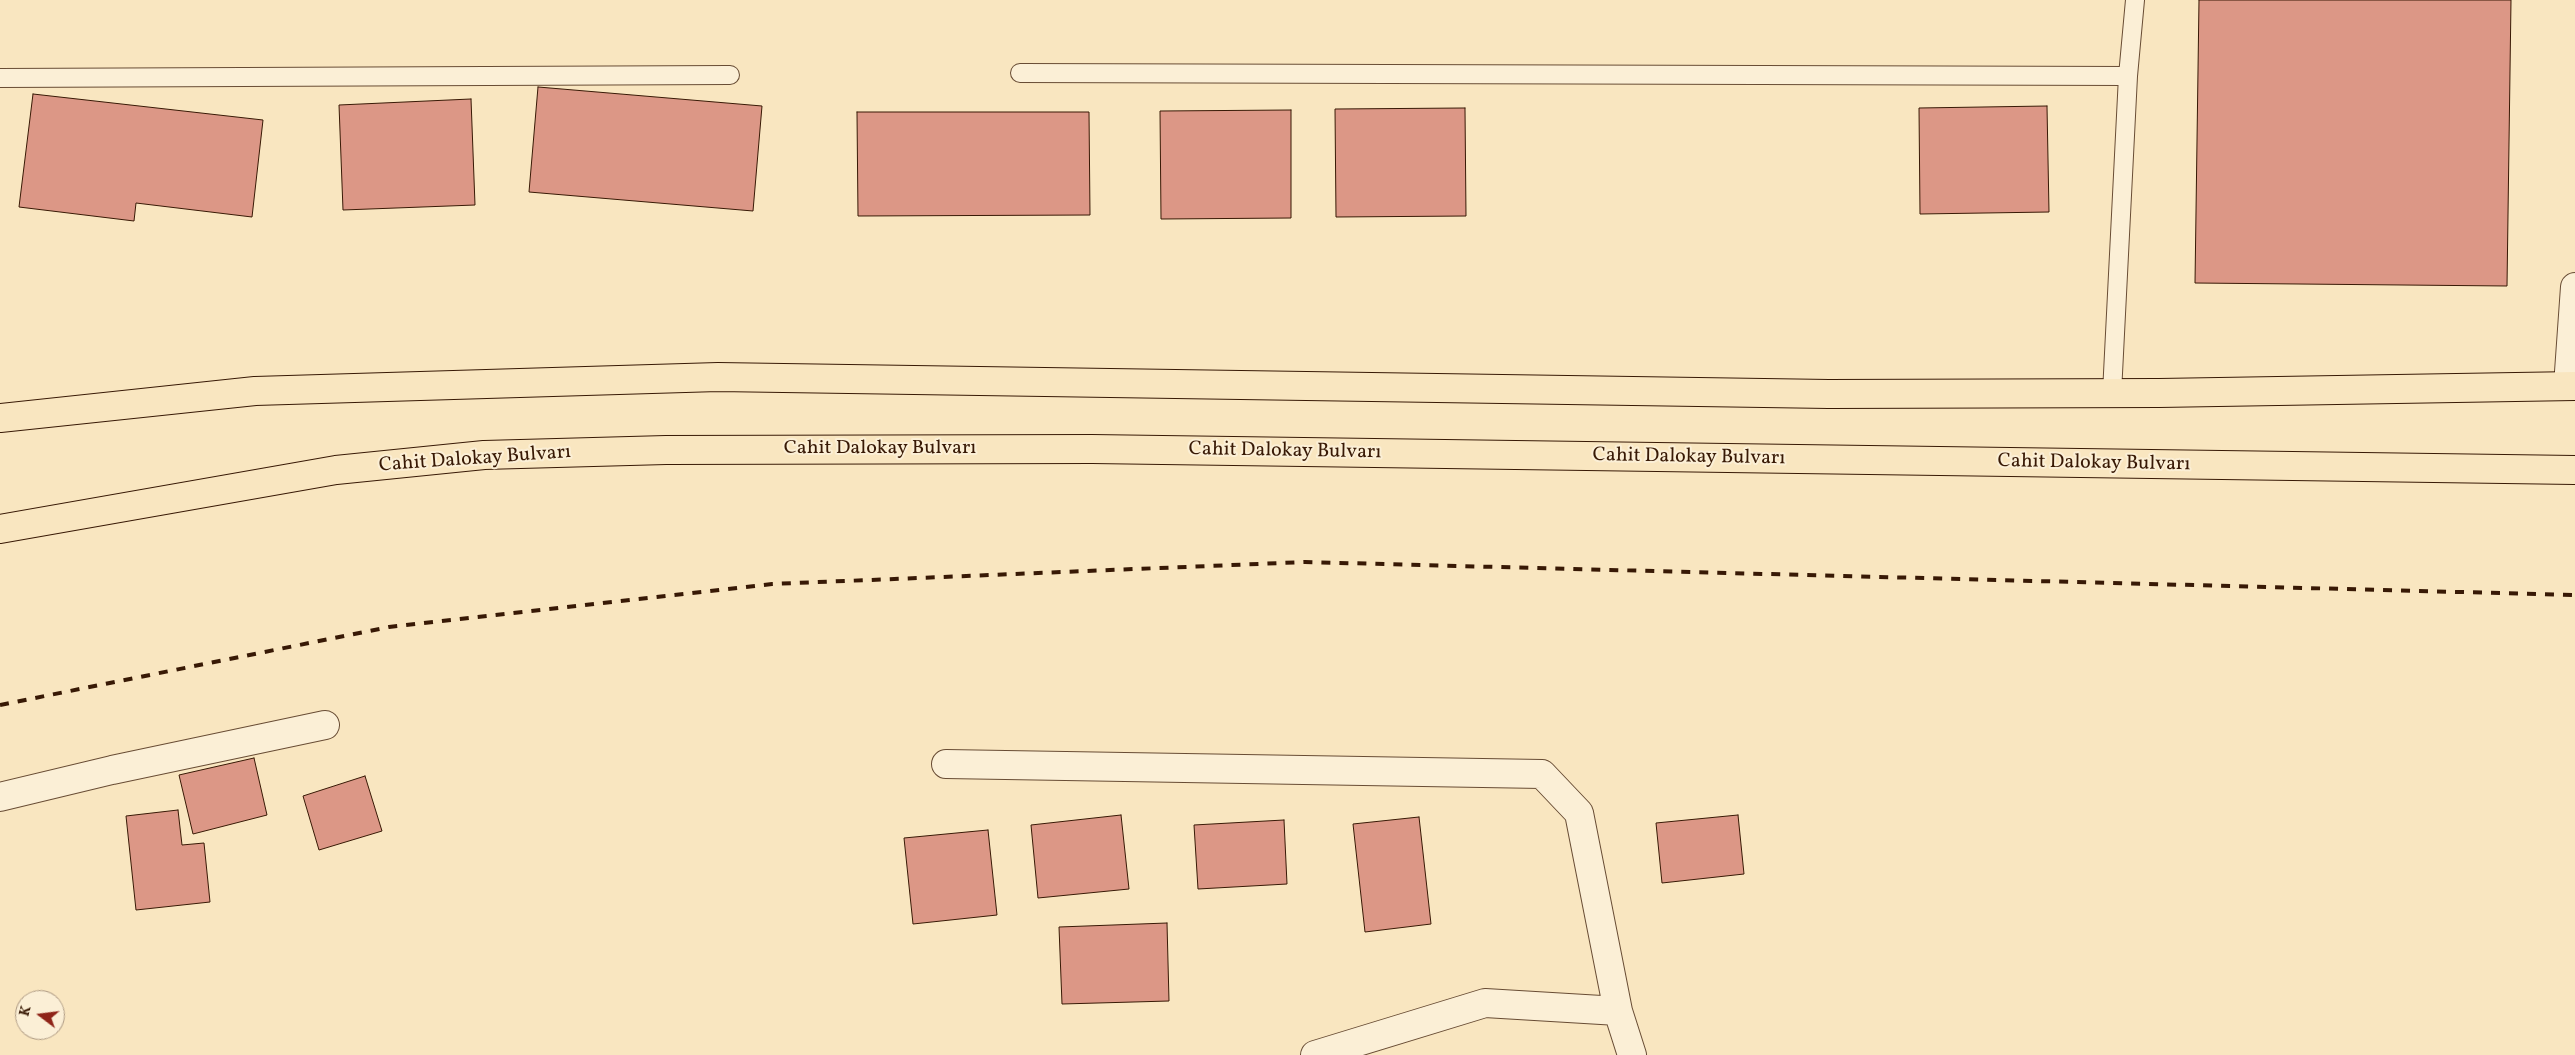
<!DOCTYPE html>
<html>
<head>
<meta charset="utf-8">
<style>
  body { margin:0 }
  #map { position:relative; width:2575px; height:1055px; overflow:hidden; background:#f9e6c0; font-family:Vollkorn,serif }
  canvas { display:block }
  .north { position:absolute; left:15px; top:990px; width:50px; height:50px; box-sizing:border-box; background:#fbefd6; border:1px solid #ad9982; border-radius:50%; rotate:285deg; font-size:14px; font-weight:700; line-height:20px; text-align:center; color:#381905 }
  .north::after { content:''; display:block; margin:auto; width:18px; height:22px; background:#8f2418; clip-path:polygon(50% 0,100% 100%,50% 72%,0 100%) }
</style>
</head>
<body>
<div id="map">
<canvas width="2575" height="1055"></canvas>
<div class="north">K</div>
</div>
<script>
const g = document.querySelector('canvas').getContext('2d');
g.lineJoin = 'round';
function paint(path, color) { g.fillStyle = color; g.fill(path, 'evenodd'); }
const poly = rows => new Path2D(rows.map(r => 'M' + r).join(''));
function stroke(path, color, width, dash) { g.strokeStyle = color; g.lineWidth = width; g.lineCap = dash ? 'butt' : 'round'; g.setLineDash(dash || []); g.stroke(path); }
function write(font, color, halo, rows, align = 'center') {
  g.font = font + ' Vollkorn,serif'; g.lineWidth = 4; g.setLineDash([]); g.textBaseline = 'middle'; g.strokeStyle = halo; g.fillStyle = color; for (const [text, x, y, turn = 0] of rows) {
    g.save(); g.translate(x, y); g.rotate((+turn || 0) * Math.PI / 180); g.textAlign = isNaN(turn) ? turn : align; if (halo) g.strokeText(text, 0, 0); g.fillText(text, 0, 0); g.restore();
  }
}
const building = poly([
  [2199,0,2511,0,2507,286,2195,283,2199,0],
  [538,87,762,106,753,211,529,192,538,87],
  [33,94,263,120,252,217,136,203,134,221,19,207,33,94],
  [471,99,475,205,343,210,339,105,471,99],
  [2047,106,2049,212,1920,214,1919,108,2047,106],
  [1465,108,1466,216,1336,217,1335,109,1465,108],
  [1291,110,1291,218,1161,219,1160,111,1291,110],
  [857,112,1089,112,1090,215,858,216,857,112],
  [254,758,267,815,193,834,179,775,254,758],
  [365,776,382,831,319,850,303,796,365,776],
  [178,810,182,845,204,843,210,902,136,910,126,816,178,810],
  [1121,815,1129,889,1038,898,1031,825,1121,815],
  [1738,815,1744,874,1662,883,1656,823,1738,815],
  [1419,817,1431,924,1365,932,1353,824,1419,817],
  [1284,820,1287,884,1198,889,1194,825,1284,820],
  [988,830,997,915,913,924,904,838,988,830],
  [1167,923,1169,1001,1062,1004,1059,927,1167,923]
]);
const lane = poly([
  [1020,73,2128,76],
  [0,78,730,75],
  [2112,393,2128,76,2135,0]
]);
const street = poly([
  [2568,386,2575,287],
  [946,764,1542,774,1579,813,1618,1011,1632,1055],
  [0,797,112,770,325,725],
  [1315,1055,1485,1003,1618,1011]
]);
const primary = poly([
  [0,418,255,391,718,377,1829,394,2159,393,2575,386],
  [0,529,336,470,484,455,666,450,1092,449,2575,470]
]);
const rail = poly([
  [0,705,389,627,772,584,1305,562,2575,595]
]);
const streetNames = [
  ["Cahit Dalokay Bulvarı",880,449],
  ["Cahit Dalokay Bulvarı",1285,452,1],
  ["Cahit Dalokay Bulvarı",1689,458,1],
  ["Cahit Dalokay Bulvarı",475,460,-4],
  ["Cahit Dalokay Bulvarı",2094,464,1]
];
paint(building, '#dc9786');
stroke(building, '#381905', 1);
stroke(lane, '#684c34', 20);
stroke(street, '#684c34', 30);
stroke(primary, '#381905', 30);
stroke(lane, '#fbefd6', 18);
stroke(street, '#fbefd6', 28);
stroke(primary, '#f9e6c0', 28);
stroke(rail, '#381905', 4, [9, 9]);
write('20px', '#381905', '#fbefd6', streetNames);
</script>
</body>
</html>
